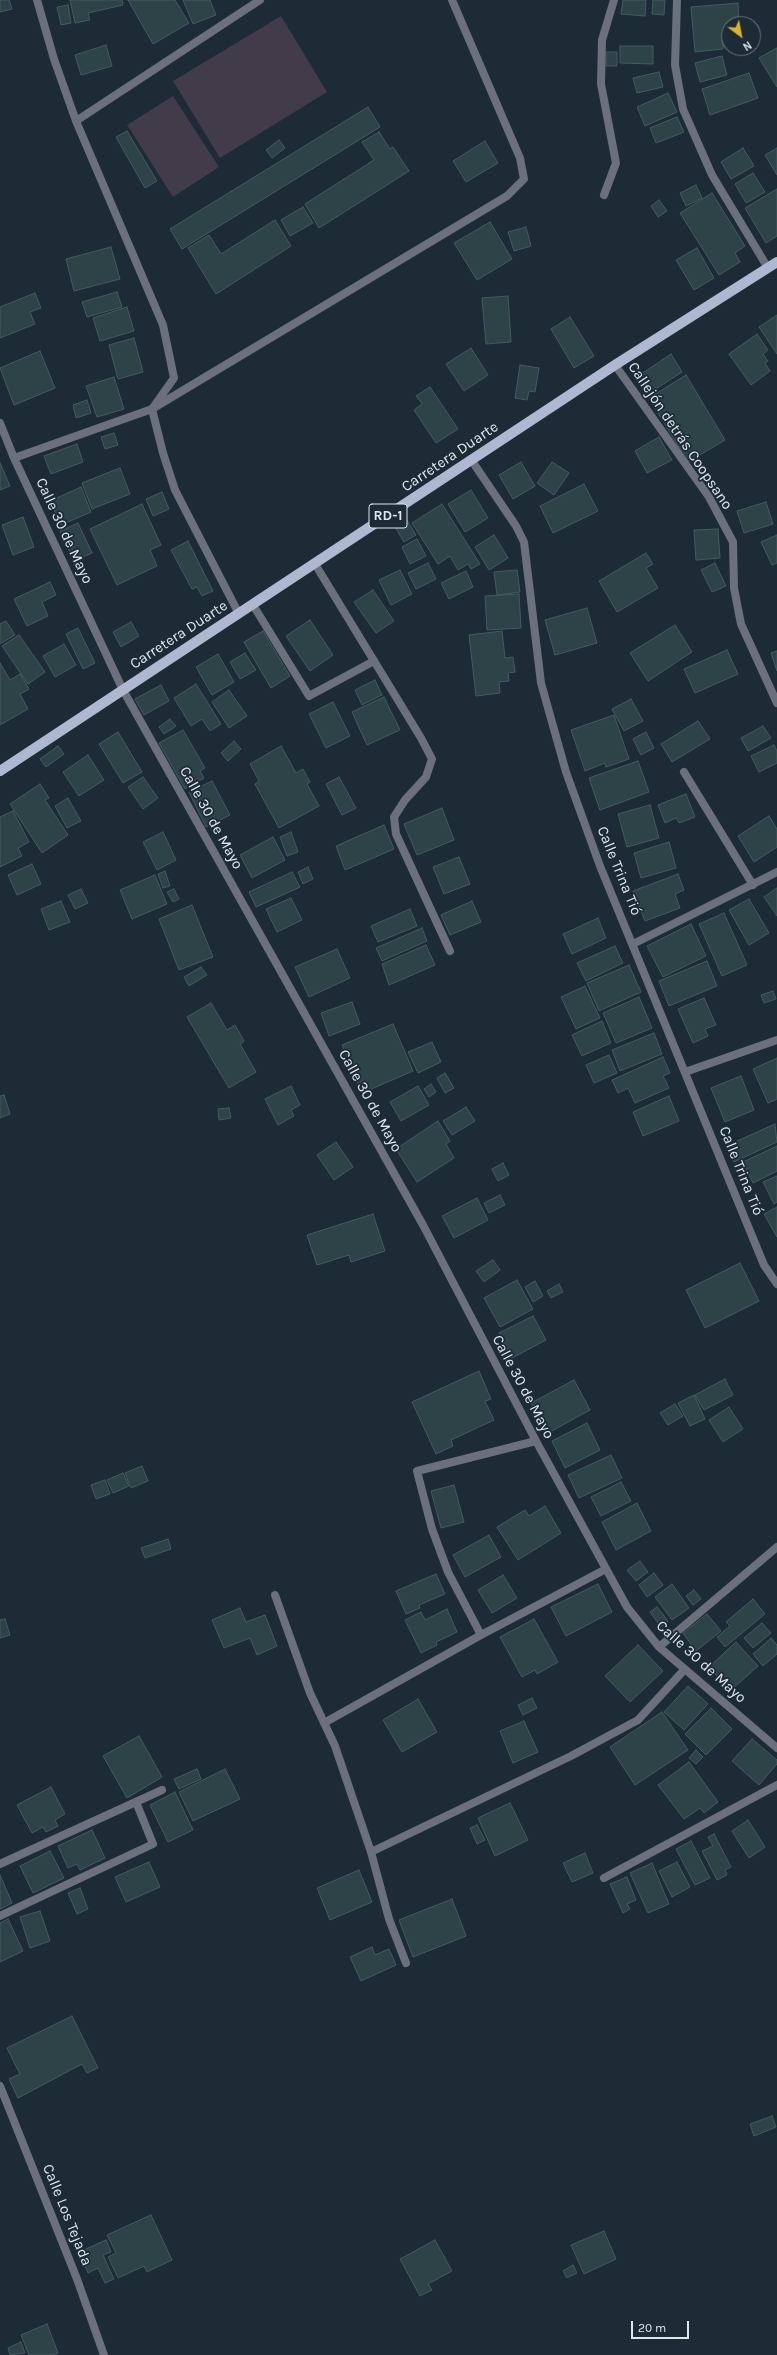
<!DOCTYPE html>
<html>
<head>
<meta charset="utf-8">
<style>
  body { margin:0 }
  #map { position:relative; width:777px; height:2355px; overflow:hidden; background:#1d2b36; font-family:Karla,sans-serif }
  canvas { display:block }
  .north { position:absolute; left:721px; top:16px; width:40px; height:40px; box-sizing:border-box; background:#1d2b36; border:1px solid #6a7680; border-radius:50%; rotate:148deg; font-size:11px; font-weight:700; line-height:16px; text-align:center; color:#dee7ee }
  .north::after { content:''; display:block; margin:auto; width:14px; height:18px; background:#dbb233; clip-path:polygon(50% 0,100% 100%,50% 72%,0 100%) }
  .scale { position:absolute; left:631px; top:2321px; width:58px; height:18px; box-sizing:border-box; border:2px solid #dee7ee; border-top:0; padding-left:5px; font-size:12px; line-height:14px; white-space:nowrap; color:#dee7ee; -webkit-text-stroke:3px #1d2b36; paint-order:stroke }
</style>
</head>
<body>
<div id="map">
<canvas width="777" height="2355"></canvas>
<div class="north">N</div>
<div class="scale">20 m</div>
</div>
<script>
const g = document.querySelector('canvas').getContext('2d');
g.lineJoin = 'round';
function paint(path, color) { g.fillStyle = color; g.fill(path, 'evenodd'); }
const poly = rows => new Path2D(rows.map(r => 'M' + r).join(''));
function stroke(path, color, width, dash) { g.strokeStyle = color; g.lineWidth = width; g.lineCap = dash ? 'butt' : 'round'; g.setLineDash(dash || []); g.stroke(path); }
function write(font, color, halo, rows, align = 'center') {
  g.font = font + ' Karla,sans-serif'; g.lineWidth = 3.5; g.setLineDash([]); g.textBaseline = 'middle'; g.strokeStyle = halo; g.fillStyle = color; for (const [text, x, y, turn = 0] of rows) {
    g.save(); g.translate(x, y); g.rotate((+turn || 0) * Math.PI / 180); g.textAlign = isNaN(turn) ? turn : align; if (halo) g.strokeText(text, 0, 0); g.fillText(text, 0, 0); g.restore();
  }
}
const green = poly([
  [281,16,327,92,220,158,173,81],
  [173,96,219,167,173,197,127,125]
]);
const building = poly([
  [0,0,9,0,12,9,0,12,0,0],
  [70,0,122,0,123,5,88,13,90,20,75,23,70,0],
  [128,0,175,0,189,23,153,44,128,0],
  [183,0,210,0,216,15,193,24,183,0],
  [623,0,646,0,645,16,621,14,623,0],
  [653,0,665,0,664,15,652,14,653,0],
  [738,3,739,24,729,24,729,39,723,40,723,49,695,52,691,7,738,3],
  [68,5,71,23,61,25,57,7,68,5],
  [106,45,112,66,81,75,75,55,106,45],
  [620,46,653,46,653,64,620,63,620,46],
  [777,48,777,87,759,58,777,48],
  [606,52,617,52,617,66,606,66,606,52],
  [722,56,727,75,700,82,695,63,722,56],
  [659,72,663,87,637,93,633,78,659,72],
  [749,73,758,98,710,115,702,89,749,73],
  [668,93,677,112,645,126,637,107,668,93],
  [368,107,380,127,182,249,170,229,368,107],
  [677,117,684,132,656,143,650,128,677,117],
  [127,131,157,181,145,188,116,137,127,131],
  [379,132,390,149,393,147,409,171,319,228,305,204,374,160,362,142,379,132],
  [279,140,285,148,272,158,266,150,279,140],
  [485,141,498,163,466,182,453,161,485,141],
  [743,148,754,166,731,179,721,162,743,148],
  [777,148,777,175,765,155,777,148],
  [753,173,765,192,746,203,735,184,753,173],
  [696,185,702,198,686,206,680,193,696,185],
  [777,189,777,236,766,243,745,208,777,189],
  [712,193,745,246,735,253,740,262,719,275,680,213,712,193],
  [659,200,667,211,658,217,651,206,659,200],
  [303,207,313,223,290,236,281,220,303,207],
  [275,220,291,246,216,294,188,248,209,235,221,254,275,220],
  [490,222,512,259,477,280,454,243,490,222],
  [526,227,531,246,514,251,508,232,526,227],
  [111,247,120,279,74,291,66,259,111,247],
  [697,248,714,278,694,290,676,260,697,248],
  [117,292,122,307,87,317,82,302,117,292],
  [35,293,41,308,30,312,35,324,0,338,0,307,35,293],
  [508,296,511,342,486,344,482,298,508,296],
  [127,307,134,331,100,341,93,318,127,307],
  [777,315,777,354,759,327,777,315],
  [570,317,594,356,574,368,551,329,570,317],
  [757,334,768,350,763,354,768,361,765,363,770,371,751,385,729,354,757,334],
  [134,338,143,372,118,379,109,345,134,338],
  [471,348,488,375,464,391,446,364,471,348],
  [40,351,55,388,14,405,0,368,40,351],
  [671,354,682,372,648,394,637,377,671,354],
  [520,365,539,368,535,392,529,391,527,400,515,398,520,365],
  [686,375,725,440,688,462,649,398,686,375],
  [114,377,124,409,97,417,86,386,114,377],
  [430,387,458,429,436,443,414,410,422,404,416,396,430,387],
  [87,400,91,413,76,418,73,405,87,400],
  [114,433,118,445,105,449,101,437,114,433],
  [659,437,672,460,647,473,635,451,659,437],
  [77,444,83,462,51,474,44,456,77,444],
  [521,462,535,486,513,499,499,475,521,462],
  [552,462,569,473,554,495,537,483,552,462],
  [0,463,10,486,0,490,0,463],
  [120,468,130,494,92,509,82,483,120,468],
  [584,484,598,511,553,533,540,506,584,484],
  [81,487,91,512,61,525,50,501,81,487],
  [471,490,488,518,465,532,448,504,471,490],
  [162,492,169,509,153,516,146,499,162,492],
  [766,502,773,524,744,533,737,511,766,502],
  [142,504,161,545,150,550,157,566,117,585,90,529,142,504],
  [442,504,480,564,471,569,468,564,458,570,450,556,438,564,412,523,442,504],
  [23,517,34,547,13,555,2,525,23,517],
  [407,520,416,535,404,542,395,527,407,520],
  [78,523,92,553,74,561,60,531,78,523],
  [718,529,720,558,696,560,694,530,718,529],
  [494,535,508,558,489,570,475,547,494,535],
  [777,535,777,563,772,565,761,542,777,535],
  [417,539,426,556,410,564,402,547,417,539],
  [188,541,213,591,202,596,197,587,192,589,171,550,188,541],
  [646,553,653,564,646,568,658,588,617,612,599,581,646,553],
  [428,563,436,579,416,589,408,573,428,563],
  [715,563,726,586,712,592,701,570,715,563],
  [400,570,412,594,391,605,379,580,400,570],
  [517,570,520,592,497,595,494,572,517,570],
  [466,571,473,587,449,599,441,583,466,571],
  [50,582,56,595,42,602,48,616,27,626,14,599,50,582],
  [373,590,394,621,376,633,354,602,373,590],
  [519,594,521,628,487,630,485,596,519,594],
  [587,608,597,643,555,655,545,620,587,608],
  [310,620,333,655,310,671,286,636,310,620],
  [6,621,15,635,0,644,0,624,6,621],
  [131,622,139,636,121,647,113,632,131,622],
  [675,625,692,652,648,681,630,653,675,625],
  [78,628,95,663,83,669,66,634,78,628],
  [263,631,290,676,271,688,244,642,263,631],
  [502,631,505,658,513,657,515,672,508,673,509,681,499,682,500,693,476,696,469,635,502,631],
  [19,635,45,672,28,684,2,646,19,635],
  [64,644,76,665,55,677,43,656,64,644],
  [727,650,738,674,695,693,684,669,727,650],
  [777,651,777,671,771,653,777,651],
  [245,653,256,670,240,679,230,662,245,653],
  [218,654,234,682,212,695,196,667,218,654],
  [0,663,10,680,20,674,29,689,20,694,28,709,0,725,0,663],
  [375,680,382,695,362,705,355,690,375,680],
  [196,684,221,724,210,731,202,719,191,726,174,698,196,684],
  [161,685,169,701,144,715,135,699,161,685],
  [229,690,247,716,229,728,212,702,229,690],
  [384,697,400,730,367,745,352,712,384,697],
  [631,699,643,721,624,731,612,709,631,699],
  [333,702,350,736,326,748,309,714,333,702],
  [614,715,629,759,606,767,605,763,585,771,571,730,614,715],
  [170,719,176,726,164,734,159,727,170,719],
  [698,721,710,739,672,762,661,744,698,721],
  [763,726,771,738,748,751,741,738,763,726],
  [183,730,205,768,200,771,204,778,185,789,159,743,183,730],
  [118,732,142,772,123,783,99,744,118,732],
  [646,732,654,748,641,755,633,739,646,732],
  [234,741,241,749,228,761,221,753,234,741],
  [774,745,777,751,777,763,759,772,751,756,774,745],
  [58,746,64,754,46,767,40,759,58,746],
  [281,746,296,773,303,769,310,782,307,784,319,806,279,828,255,784,259,781,250,764,281,746],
  [88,755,104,780,79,796,63,772,88,755],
  [638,761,649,792,600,810,589,778,638,761],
  [143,777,158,798,143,809,128,787,143,777],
  [339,777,356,808,342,815,326,784,339,777],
  [212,781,230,815,206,827,189,792,212,781],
  [40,784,49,798,45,800,68,835,42,853,10,804,40,784],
  [686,794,695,817,679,823,676,818,665,823,658,805,686,794],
  [68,798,81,821,67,828,55,806,68,798],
  [650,805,659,838,627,847,618,814,650,805],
  [442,808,454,840,417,855,404,824,442,808],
  [13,811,29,842,18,848,22,856,0,867,0,817,13,811],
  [769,816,777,829,777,847,754,862,738,836,769,816],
  [384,825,394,849,345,870,336,846,384,825],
  [163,832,176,860,157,870,143,842,163,832],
  [291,832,298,852,287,856,280,837,291,832],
  [273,837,285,860,252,878,240,855,273,837],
  [669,842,676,868,641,878,634,853,669,842],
  [459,857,470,884,444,894,433,867,459,857],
  [32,864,41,884,17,895,8,875,32,864],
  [308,867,313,879,303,884,298,872,308,867],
  [165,871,170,886,163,888,158,874,165,871],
  [292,872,300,887,256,907,249,892,292,872],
  [678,874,684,890,675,894,680,908,645,921,633,891,678,874],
  [155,875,167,904,132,919,120,890,155,875],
  [777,888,777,916,764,897,777,888],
  [81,889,88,903,75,909,68,895,81,889],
  [174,889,179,899,173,902,167,892,174,889],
  [291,898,302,920,277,932,266,909,291,898],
  [749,899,769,933,749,945,729,910,749,899],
  [61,901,70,922,49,930,41,909,61,901],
  [472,901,481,922,450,935,441,915,472,901],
  [192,905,213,957,179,970,159,919,192,905],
  [410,909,417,926,378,942,371,926,410,909],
  [724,913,747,965,722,976,699,924,724,913],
  [598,918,606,938,572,954,563,934,598,918],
  [691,924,706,956,663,977,647,946,691,924],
  [422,928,427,941,382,961,376,948,422,928],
  [426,945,435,965,389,985,382,964,426,945],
  [615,946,623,963,586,981,577,963,615,946],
  [337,949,350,978,309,997,295,967,337,949],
  [707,961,717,986,669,1006,659,981,707,961],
  [629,965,641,992,599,1011,587,983,629,965],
  [201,967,207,975,189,986,184,977,201,967],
  [585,986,600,1018,576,1029,561,997,585,986],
  [773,991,776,999,764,1003,761,995,773,991],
  [639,997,652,1028,616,1043,603,1013,639,997],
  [704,998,716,1025,705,1029,708,1036,693,1043,678,1009,704,998],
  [352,1002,360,1024,329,1036,321,1013,352,1002],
  [211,1003,227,1030,235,1025,244,1041,240,1044,256,1072,229,1088,187,1017,211,1003],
  [602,1021,611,1043,582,1056,572,1035,602,1021],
  [393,1024,413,1071,362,1093,342,1045,393,1024],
  [654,1033,662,1054,620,1071,612,1050,654,1033],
  [432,1042,441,1062,418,1073,408,1052,432,1042],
  [609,1055,617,1073,594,1083,586,1065,609,1055],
  [663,1057,670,1073,663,1076,669,1088,635,1103,628,1088,618,1093,612,1080,663,1057],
  [777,1058,777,1099,768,1103,753,1069,777,1058],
  [445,1073,454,1088,445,1093,437,1078,445,1073],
  [741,1076,754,1110,725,1122,711,1088,741,1076],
  [431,1084,436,1092,429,1097,424,1089,431,1084],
  [291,1086,300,1105,291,1110,294,1116,278,1125,265,1099,291,1086],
  [418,1086,429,1105,401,1121,390,1102,418,1086],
  [4,1095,10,1114,0,1118,0,1096,4,1095],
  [669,1096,679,1121,643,1136,633,1112,669,1096],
  [466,1107,475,1121,452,1135,443,1121,466,1107],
  [229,1108,231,1118,219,1120,218,1109,229,1108],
  [438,1121,450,1141,446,1144,454,1158,417,1182,396,1149,438,1121],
  [775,1124,777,1142,734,1162,726,1146,775,1124],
  [336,1142,353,1167,334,1180,317,1155,336,1142],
  [777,1146,777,1171,753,1183,743,1162,777,1146],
  [503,1163,509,1175,498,1181,492,1169,503,1163],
  [777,1176,777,1202,774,1204,763,1182,777,1176],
  [500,1195,505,1205,489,1213,484,1203,500,1195],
  [477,1198,488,1220,454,1238,442,1216,477,1198],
  [777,1207,777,1237,764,1214,777,1207],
  [373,1214,385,1251,351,1262,349,1255,317,1265,307,1235,373,1214],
  [493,1260,500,1270,484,1282,476,1271,493,1260],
  [740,1263,759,1301,705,1328,686,1290,740,1263],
  [517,1280,533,1309,500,1327,484,1298,517,1280],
  [535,1281,543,1296,533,1302,525,1287,535,1281],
  [559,1284,563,1292,551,1298,547,1291,559,1284],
  [533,1316,546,1340,512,1358,499,1333,533,1316],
  [479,1371,491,1399,485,1401,494,1420,451,1440,453,1446,436,1454,412,1402,479,1371],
  [725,1379,733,1395,704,1410,695,1395,725,1379],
  [574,1380,590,1410,548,1433,531,1403,574,1380],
  [694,1395,705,1419,690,1426,678,1403,694,1395],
  [675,1404,683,1416,668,1425,660,1413,675,1404],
  [729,1407,743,1429,723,1442,709,1420,729,1407],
  [587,1423,600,1450,565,1468,552,1441,587,1423],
  [611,1455,622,1478,579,1498,568,1475,611,1455],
  [142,1466,148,1481,131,1488,125,1473,142,1466],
  [123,1473,129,1486,113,1493,107,1480,123,1473],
  [105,1480,110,1494,96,1499,91,1485,105,1480],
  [621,1482,631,1501,601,1516,591,1497,621,1482],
  [454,1485,464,1522,441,1528,431,1491,454,1485],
  [637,1503,651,1531,616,1550,602,1522,637,1503],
  [545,1506,561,1533,518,1560,497,1527,525,1510,529,1516,545,1506],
  [489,1535,501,1557,465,1577,453,1555,489,1535],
  [168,1539,171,1549,145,1558,141,1548,168,1539],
  [640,1561,648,1572,636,1581,627,1570,640,1561],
  [654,1573,663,1585,647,1597,639,1585,654,1573],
  [436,1574,445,1594,419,1605,420,1608,406,1614,396,1591,436,1574],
  [503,1575,517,1598,492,1613,478,1590,503,1575],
  [598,1584,612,1612,566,1636,551,1607,598,1584],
  [672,1584,689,1608,672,1620,655,1597,672,1584],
  [694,1590,701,1599,693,1605,686,1596,694,1590],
  [753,1599,765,1614,725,1647,717,1637,730,1626,726,1622,753,1599],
  [657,1607,668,1621,661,1627,650,1612,657,1607],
  [240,1608,246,1622,265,1615,277,1646,257,1655,250,1638,224,1648,212,1620,240,1608],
  [447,1609,457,1632,436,1642,437,1645,421,1653,405,1620,421,1612,425,1620,447,1609],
  [707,1614,721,1631,696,1651,683,1633,707,1614],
  [5,1619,10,1635,0,1638,0,1620,5,1619],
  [534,1619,558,1662,537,1674,535,1670,522,1677,500,1637,534,1619],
  [762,1623,771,1633,753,1648,744,1638,762,1623],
  [771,1638,777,1645,777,1654,763,1666,753,1654,771,1638],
  [736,1642,758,1666,730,1691,709,1667,736,1642],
  [638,1645,663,1671,630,1702,605,1676,638,1645],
  [688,1686,708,1704,684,1730,664,1712,688,1686],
  [532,1698,537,1708,523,1715,518,1705,532,1698],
  [418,1699,437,1732,402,1752,383,1720,418,1699],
  [711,1708,732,1729,706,1755,685,1734,711,1708],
  [662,1712,688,1750,635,1785,610,1747,662,1712],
  [524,1721,538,1752,513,1763,500,1731,524,1721],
  [139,1736,162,1777,127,1798,103,1756,139,1736],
  [752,1739,777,1760,777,1764,759,1785,732,1761,752,1739],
  [696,1750,703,1757,696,1764,689,1758,696,1750],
  [689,1762,718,1802,704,1813,700,1808,684,1819,658,1785,689,1762],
  [197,1769,201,1779,179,1789,174,1779,197,1769],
  [225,1769,240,1799,193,1821,179,1792,225,1769],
  [51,1787,65,1814,55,1820,58,1826,46,1832,43,1827,32,1833,17,1805,51,1787],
  [175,1792,193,1830,168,1842,150,1805,175,1792],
  [510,1803,528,1840,495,1856,478,1818,510,1803],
  [748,1820,765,1847,749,1858,732,1831,748,1820],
  [477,1825,485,1840,477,1844,470,1828,477,1825],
  [92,1830,105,1858,80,1870,77,1864,68,1868,58,1846,92,1830],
  [714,1834,731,1867,725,1870,727,1875,717,1880,702,1851,713,1846,708,1837,714,1834],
  [691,1841,710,1878,695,1885,676,1849,691,1841],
  [50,1851,64,1878,33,1893,20,1866,50,1851],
  [585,1853,593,1873,572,1882,563,1863,585,1853],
  [149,1862,160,1887,126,1902,115,1877,149,1862],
  [677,1862,690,1887,672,1897,659,1871,677,1862],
  [652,1863,669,1904,648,1913,630,1873,652,1863],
  [359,1870,372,1902,330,1920,317,1888,359,1870],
  [0,1875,12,1903,0,1909,0,1875],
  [627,1877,636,1900,627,1904,630,1909,623,1913,610,1884,627,1877],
  [80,1888,88,1909,77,1914,68,1893,80,1888],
  [452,1899,466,1936,413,1957,399,1920,452,1899],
  [40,1911,50,1941,30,1948,20,1917,40,1911],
  [8,1919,23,1951,0,1962,0,1923,8,1919],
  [372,1947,375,1955,389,1949,396,1965,361,1981,350,1957,372,1947],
  [72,2016,98,2068,87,2073,82,2064,18,2098,9,2079,20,2074,7,2048,72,2016],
  [772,2116,776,2127,754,2136,750,2124,772,2116],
  [151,2215,172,2260,147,2272,144,2266,118,2278,108,2257,116,2253,107,2235,151,2215],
  [604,2231,616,2259,584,2274,571,2245,604,2231],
  [106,2240,111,2252,103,2255,114,2279,105,2283,98,2268,88,2273,79,2252,106,2240],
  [435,2240,452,2271,428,2284,432,2290,420,2296,400,2259,435,2240],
  [573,2265,577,2273,567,2278,563,2271,573,2265],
  [47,2324,58,2353,52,2355,29,2355,21,2335,47,2324],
  [21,2342,25,2353,10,2355,8,2348,21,2342]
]);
const street = poly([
  [37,0,54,59,76,121,163,325,174,378,152,409,163,453,175,490,239,614],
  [677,0,675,65,683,109,712,175,768,268],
  [76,121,260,0],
  [604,195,616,163,601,84,602,40,614,0],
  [615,365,709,497,733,542,734,588,741,624,777,703],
  [0,423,14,458,123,690,423,1225,536,1441,627,1607,659,1647,777,1748],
  [14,458,152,409,507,196,524,179,520,158,452,0],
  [472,461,516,526,524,542,541,683,566,772,600,866,764,1265,777,1284],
  [315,564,421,738,432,759,426,777,405,800,394,817,396,834,450,951],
  [253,605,309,696,374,661],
  [684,772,753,885],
  [633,944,777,872],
  [685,1072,777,1040],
  [275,1595,310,1693,335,1746,371,1852,389,1919,406,1963],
  [481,1635,448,1572,432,1529,417,1471,536,1441],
  [659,1647,777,1547],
  [324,1723,481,1635,606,1569],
  [371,1852,571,1756,638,1720,685,1669],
  [0,1864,162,1790],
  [604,1878,777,1785],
  [0,1916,153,1844,136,1802],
  [0,2086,77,2279,104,2355]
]);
const primary = poly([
  [0,771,615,365,777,262]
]);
const shields = [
  [388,516,38]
];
const shieldNames = [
  ["RD-1",388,516]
];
const streetNames = [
  ["Callejón detrás Coopsano",680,436,56],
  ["Carretera Duarte",450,457,-34],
  ["Calle 30 de Mayo",64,531,65],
  ["Carretera Duarte",179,635,-33],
  ["Calle 30 de Mayo",211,818,61],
  ["Calle Trina Tió",619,871,68],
  ["Calle 30 de Mayo",370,1101,61],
  ["Calle Trina Tió",741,1171,68],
  ["Calle 30 de Mayo",523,1387,62],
  ["Calle 30 de Mayo",701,1662,42],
  ["Calle Los Tejada",67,2215,68]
];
paint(green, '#413b4a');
paint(building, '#2d4347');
stroke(building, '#455b60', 1);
stroke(street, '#6c707c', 8);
stroke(primary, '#b0b7d0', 10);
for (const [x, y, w] of shields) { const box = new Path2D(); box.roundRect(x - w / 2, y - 12, w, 24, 3); g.fillStyle = '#1d2b36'; g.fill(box); stroke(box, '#dee7ee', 1); }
write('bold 14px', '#dee7ee', null, shieldNames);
write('15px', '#dee7ee', '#1d2b36', streetNames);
</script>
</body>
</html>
